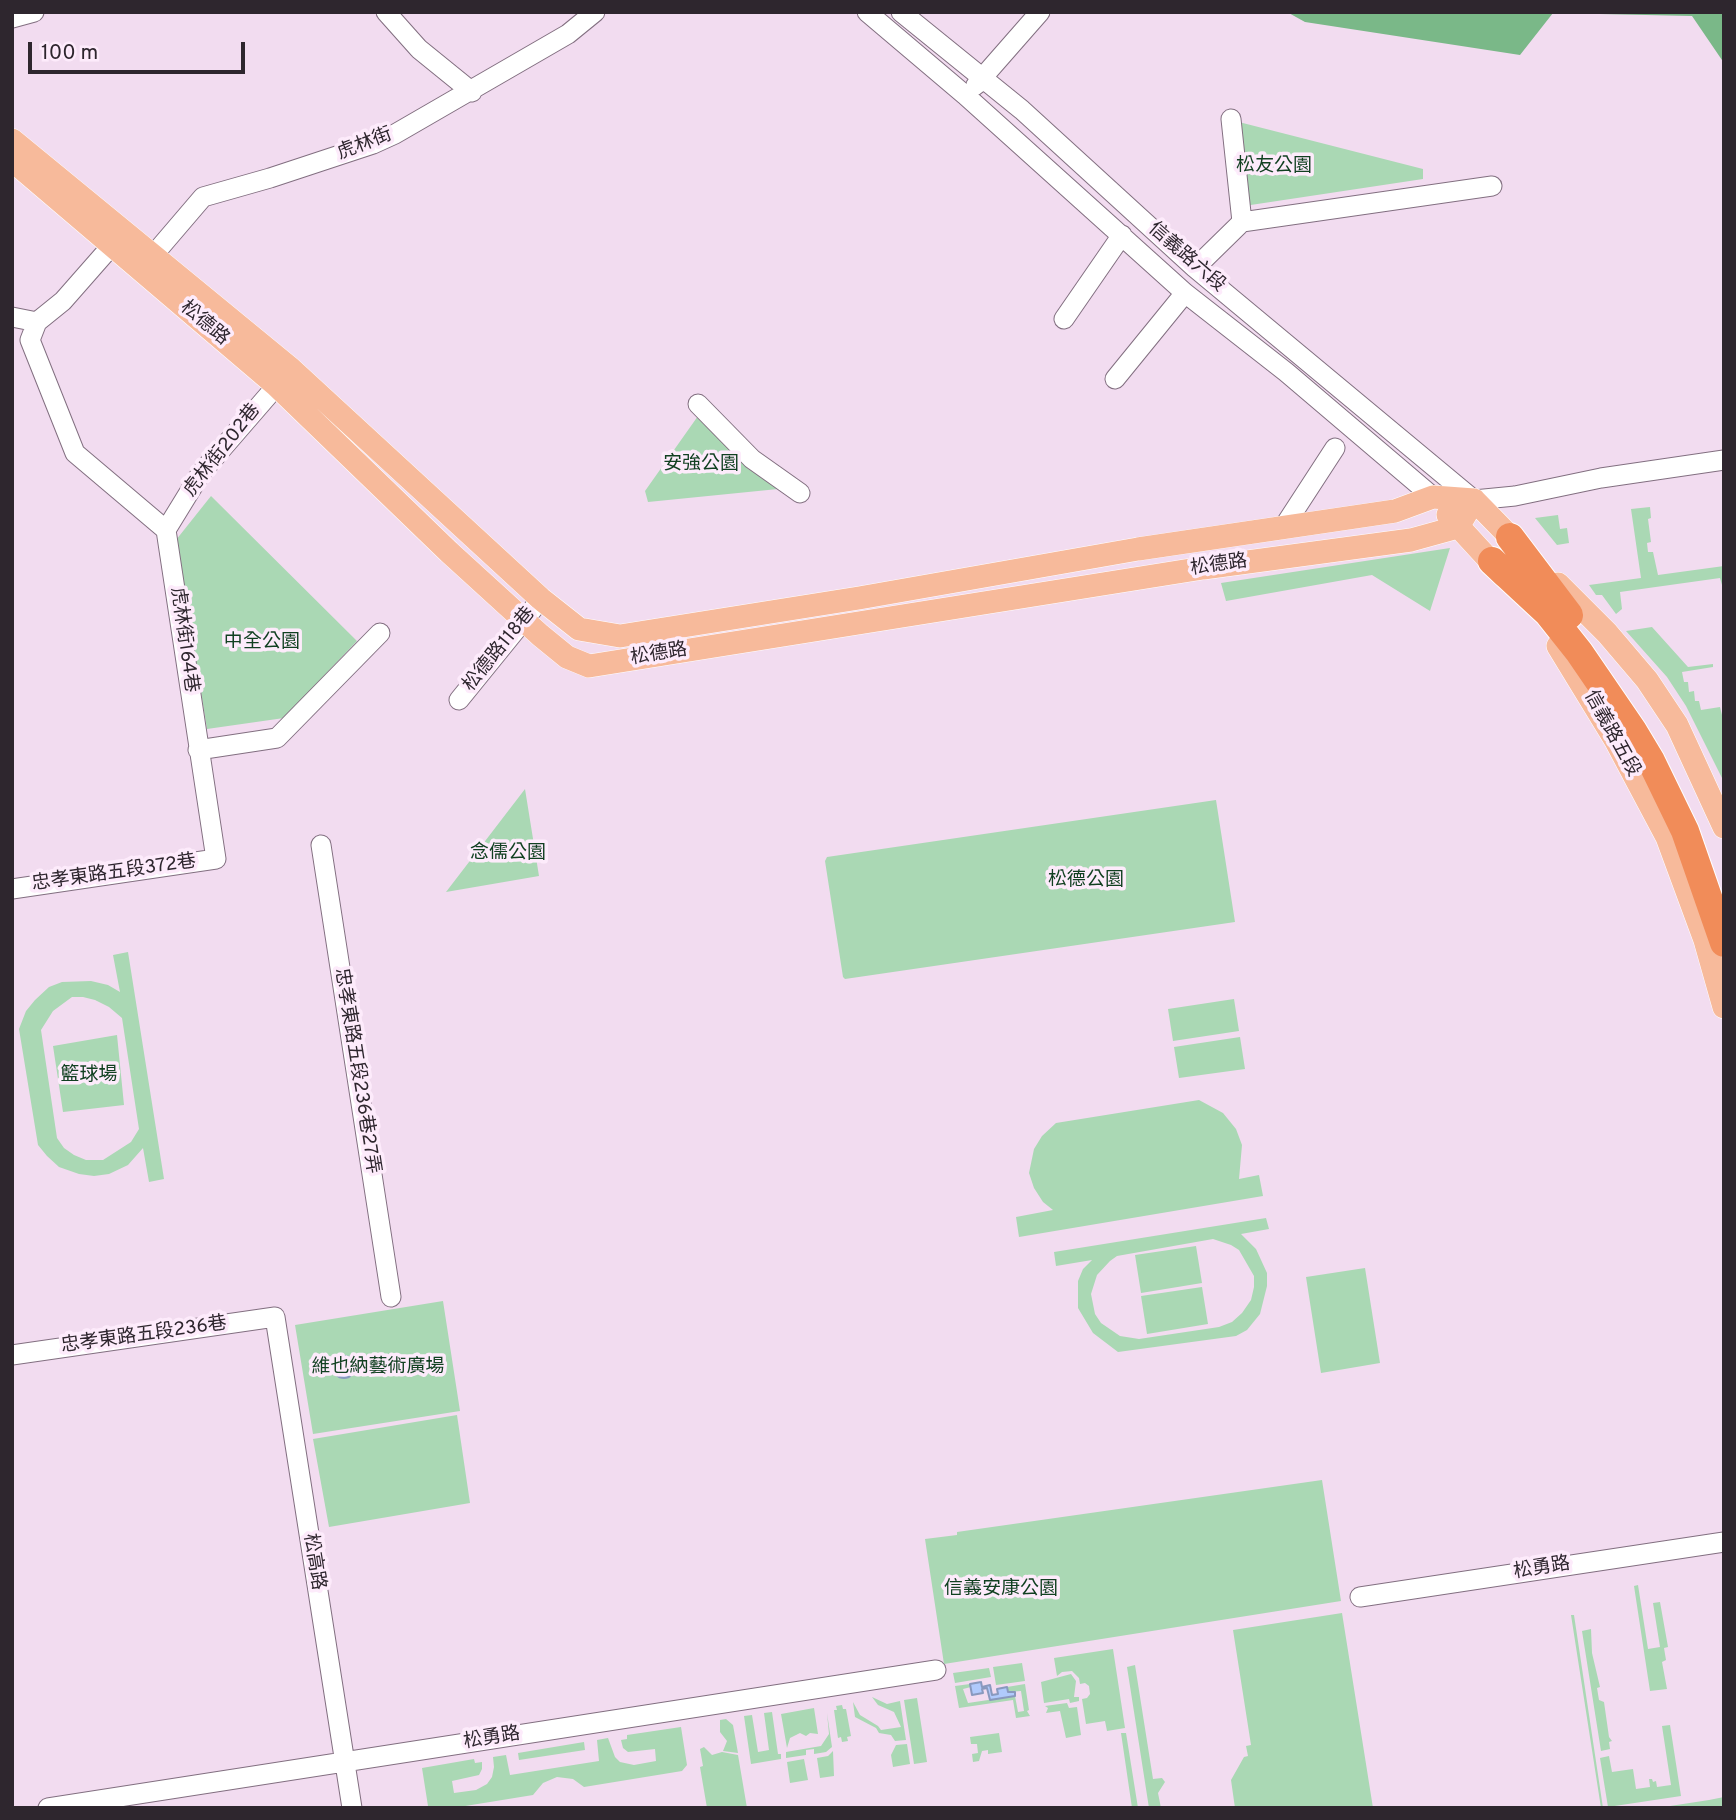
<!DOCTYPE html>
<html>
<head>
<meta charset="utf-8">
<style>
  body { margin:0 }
  #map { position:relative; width:1736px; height:1820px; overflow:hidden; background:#f2dcf0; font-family:Overpass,sans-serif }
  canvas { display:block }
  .frame { position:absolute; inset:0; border:14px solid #2e262e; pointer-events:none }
  .scale { position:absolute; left:28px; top:42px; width:217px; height:32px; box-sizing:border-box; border:4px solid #2e262e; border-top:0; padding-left:9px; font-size:21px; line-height:24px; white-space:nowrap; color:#2e262e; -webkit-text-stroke:5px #fdebfb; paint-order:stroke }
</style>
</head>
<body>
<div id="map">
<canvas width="1736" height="1820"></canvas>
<div class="frame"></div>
<div class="scale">100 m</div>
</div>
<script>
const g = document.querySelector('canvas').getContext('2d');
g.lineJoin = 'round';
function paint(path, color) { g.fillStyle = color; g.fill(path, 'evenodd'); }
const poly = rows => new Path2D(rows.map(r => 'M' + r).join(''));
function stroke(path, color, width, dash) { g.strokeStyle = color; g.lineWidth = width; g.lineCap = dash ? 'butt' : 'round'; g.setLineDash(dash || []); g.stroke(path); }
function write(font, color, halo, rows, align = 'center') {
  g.font = font + ' Overpass,"Noto Sans TC",sans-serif'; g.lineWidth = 7; g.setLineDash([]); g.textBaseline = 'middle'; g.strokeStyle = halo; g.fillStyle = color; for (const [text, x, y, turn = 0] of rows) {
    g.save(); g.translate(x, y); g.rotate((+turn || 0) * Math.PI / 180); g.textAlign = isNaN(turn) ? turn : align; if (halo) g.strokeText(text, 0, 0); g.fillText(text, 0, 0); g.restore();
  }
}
const green = poly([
  [1231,120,1423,169,1423,179,1244,206],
  [698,416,778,489,648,502,645,491],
  [211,496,357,641,284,718,207,729,176,540],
  [1650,507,1651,518,1648,519,1651,542,1647,543,1648,552,1653,552,1658,575,1724,566,1724,592,1720,578,1620,592,1622,609,1616,614,1602,595,1596,595,1589,585,1641,578,1631,509],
  [1558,515,1560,529,1567,528,1569,543,1557,545,1535,518],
  [1450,548,1430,611,1372,575,1226,601,1221,583],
  [1652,627,1688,667,1713,664,1713,667,1682,672,1684,682,1688,682,1689,692,1694,691,1695,701,1699,701,1701,710,1720,707,1724,723,1724,782,1686,706,1667,677,1626,631],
  [525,789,539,876,446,892],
  [1216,800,1235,922,845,979,843,977,825,861,827,857],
  [128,952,164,1179,149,1182,143,1148,128,1165,109,1174,94,1176,79,1174,59,1167,47,1156,38,1145,19,1029,26,1011,35,1000,49,987,62,982,91,981,108,985,120,992,113,955],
  [72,997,83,997,95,1000,109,1007,122,1018,139,1129,131,1142,103,1160,86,1160,74,1155,64,1148,57,1138,41,1030,53,1011],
  [1234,999,1239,1031,1173,1041,1168,1009],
  [117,1035,124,1105,63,1112,53,1046],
  [1240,1037,1245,1069,1179,1078,1174,1047],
  [1199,1100,1223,1113,1236,1129,1242,1145,1239,1179,1259,1175,1263,1196,1019,1237,1016,1217,1053,1210,1043,1202,1034,1188,1029,1173,1034,1149,1042,1136,1056,1123],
  [1266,1218,1269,1229,1241,1234,1256,1249,1267,1273,1267,1286,1260,1314,1247,1330,1236,1336,1118,1352,1093,1333,1078,1308,1078,1281,1083,1269,1092,1260,1056,1266,1054,1252],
  [1213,1239,1231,1245,1239,1250,1254,1276,1254,1287,1251,1300,1242,1313,1232,1322,1219,1327,1139,1339,1120,1336,1101,1323,1095,1314,1091,1294,1097,1275,1110,1261,1117,1256],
  [1196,1246,1202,1283,1141,1293,1135,1255],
  [1365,1268,1380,1363,1321,1373,1306,1277],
  [1202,1287,1208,1324,1147,1334,1141,1296],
  [443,1301,460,1411,313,1434,295,1325],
  [457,1415,470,1503,329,1527,313,1439],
  [1322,1480,1341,1601,944,1664,925,1539,957,1535,957,1532],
  [1638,1585,1648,1649,1660,1647,1653,1603,1660,1602,1668,1647,1664,1648,1666,1660,1662,1662,1667,1689,1650,1691,1634,1586],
  [1342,1613,1373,1808,1255,1808,1254,1806,1235,1808,1231,1780,1244,1757,1248,1756,1246,1746,1251,1745,1233,1630],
  [1571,1615,1574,1615,1603,1808,1601,1808],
  [1591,1629,1592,1653,1600,1687,1597,1688,1599,1700,1604,1702,1609,1737,1612,1741,1609,1742,1610,1749,1601,1751,1582,1631],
  [1113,1649,1125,1728,1107,1731,1105,1721,1086,1724,1082,1699,1087,1698,1090,1694,1089,1686,1085,1683,1080,1684,1079,1678,1072,1671,1062,1672,1057,1676,1054,1658],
  [1022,1663,1025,1681,996,1685,993,1667],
  [1135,1665,1153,1779,1162,1778,1165,1782,1158,1793,1161,1808,1149,1808,1127,1667],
  [989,1668,991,1677,955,1683,953,1673],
  [1071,1674,1076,1681,1074,1697,1079,1697,1079,1701,1070,1703,1069,1699,1044,1703,1041,1682],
  [970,1684,971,1687,963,1689,968,1703,1015,1696,1018,1712,1024,1711,1021,1691,1008,1692,1007,1687,1025,1684,1029,1710,1027,1711,1030,1716,1016,1718,1013,1700,959,1708,955,1686],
  [872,1697,887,1704,900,1701,906,1740,895,1741,891,1735,879,1733,876,1728,855,1717,853,1702,860,1715,878,1726,881,1730,901,1727,894,1712,878,1705],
  [917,1698,927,1762,914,1764,904,1700],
  [1067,1703,1069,1708,1077,1707,1081,1735,1066,1738,1060,1711,1046,1713,1048,1708,1045,1706],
  [842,1705,843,1709,846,1709,851,1736,847,1737,848,1741,842,1742,841,1737,838,1738,834,1710,837,1710,836,1706],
  [814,1708,818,1734,810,1733,806,1736,800,1733,790,1738,787,1748,781,1714],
  [772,1712,778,1754,781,1754,781,1759,751,1764,744,1716,752,1715,758,1752,769,1750,764,1713],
  [827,1713,832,1747,826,1752,814,1754,814,1749,806,1750,806,1755,786,1758,786,1752,821,1746,829,1734],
  [726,1719,733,1725,738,1753,723,1751,727,1741,720,1732,720,1720],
  [1670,1725,1681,1796,1608,1807,1600,1758,1609,1756,1612,1772,1633,1769,1636,1789,1650,1787,1649,1779,1652,1779,1653,1782,1656,1781,1657,1787,1671,1785,1662,1726],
  [681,1727,687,1765,682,1771,584,1787,573,1779,557,1777,543,1783,533,1795,453,1808,428,1806,422,1768,474,1759,475,1763,482,1762,482,1769,479,1775,452,1781,454,1793,476,1790,487,1784,492,1777,494,1767,493,1757,506,1755,510,1775,599,1761,597,1740,608,1738,615,1757,620,1762,634,1765,656,1761,655,1749,628,1752,623,1748,621,1740,627,1739,627,1735],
  [999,1733,1002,1752,988,1754,988,1750,982,1751,979,1761,973,1762,972,1754,978,1753,977,1744,971,1744,970,1737],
  [1121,1733,1126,1733,1138,1808,1132,1808],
  [584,1742,585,1750,519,1760,518,1753],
  [907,1744,910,1764,893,1767,891,1755,896,1745],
  [704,1747,712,1755,722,1752,738,1755,747,1808,707,1808,700,1767,703,1766,700,1749],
  [833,1751,834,1776,820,1778,817,1758,828,1756],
  [804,1759,808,1780,790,1783,787,1762],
  [1724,1797,1724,1808,1657,1808,1709,1800]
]);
const forest = poly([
  [1287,12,1724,12,1724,63,1692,16,1553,13,1520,55,1305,22]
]);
const water = poly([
  '333 1367a11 11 0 1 1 22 0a11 11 0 1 1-22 0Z',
  [981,1682,982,1687,990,1685,992,1695,998,1694,997,1689,1007,1687,1008,1692,1015,1692,1015,1696,990,1700,987,1688,982,1689,983,1693,972,1695,970,1684,981,1682]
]);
const minor = poly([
  [386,12,419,49,472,92],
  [867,12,965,95,1185,293,1286,372,1433,497],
  [901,12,1022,110,1195,268,1474,500,1515,496,1601,478,1724,460],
  [12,18,34,12],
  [976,85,1040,12],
  [1231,119,1242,222],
  [144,266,203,197,270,178,373,144,395,134,568,34,595,12],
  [1195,268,1242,222,1492,186],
  [12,317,37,322,63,301,121,235],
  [1064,319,1122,235],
  [37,322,30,340,75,453,166,530],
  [1115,379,1185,293],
  [698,404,752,459,800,493],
  [1283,528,1335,448],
  [166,530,201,473,285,376],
  [459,700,541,599],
  [198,750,277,738,380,633],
  [321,845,391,1297],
  [12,889,216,859,166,530],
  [12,1355,275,1317,352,1808],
  [1360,1597,1724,1542],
  [48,1808,936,1670]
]);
const major = poly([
  [12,140,291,369,541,599,579,629,620,636,859,598,1138,549,1395,511,1433,497,1474,500],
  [12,160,276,385,449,552,540,635,567,657,589,666,1203,568,1411,540,1458,527,1474,500],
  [1474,500,1521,548],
  [1448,515,1503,575],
  [1558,584,1607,633,1647,680,1677,725,1724,827],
  [1558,646,1616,741,1667,837,1705,940,1724,1007]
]);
const highway = poly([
  [1510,537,1569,615],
  [1492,561,1548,613,1579,652,1633,731,1651,761,1685,831,1724,943]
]);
const streetNames = [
  ["虎林街",365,145,-21],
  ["信義路六段",1186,258,41],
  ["松德路",204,324,40],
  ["虎林街202巷",223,451,-52],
  ["松德路",1219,566,-8],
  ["虎林街164巷",183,640,82],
  ["松德路118巷",500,650,-51],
  ["松德路",659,655,-9],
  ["信義路五段",1611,734,61],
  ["忠孝東路五段372巷",114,874,-8],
  ["忠孝東路五段236巷27弄",356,1071,81],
  ["忠孝東路五段236巷",144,1336,-8],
  ["松高路",313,1562,81],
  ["松勇路",1542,1569,-9],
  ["松勇路",492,1739,-9]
];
const parkNames = [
  ["松友公園",1274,167],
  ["安強公園",701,465],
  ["中全公園",262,643],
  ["念儒公園",508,854],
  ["松德公園",1086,881],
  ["籃球場",89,1076],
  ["維也納藝術廣場",378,1368],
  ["信義安康公園",1001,1590]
];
paint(green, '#aad8b4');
paint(forest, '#7ab888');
paint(water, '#b0cafc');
stroke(water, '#8999be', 2);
stroke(minor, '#826f80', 21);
stroke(major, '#fff', 24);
stroke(highway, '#fff', 30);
stroke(minor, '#fff', 19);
stroke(major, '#f7ba9b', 23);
stroke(highway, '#f18c59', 28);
write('19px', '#2e262e', '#fdebfb', streetNames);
write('19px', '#114021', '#fdebfb', parkNames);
</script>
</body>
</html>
